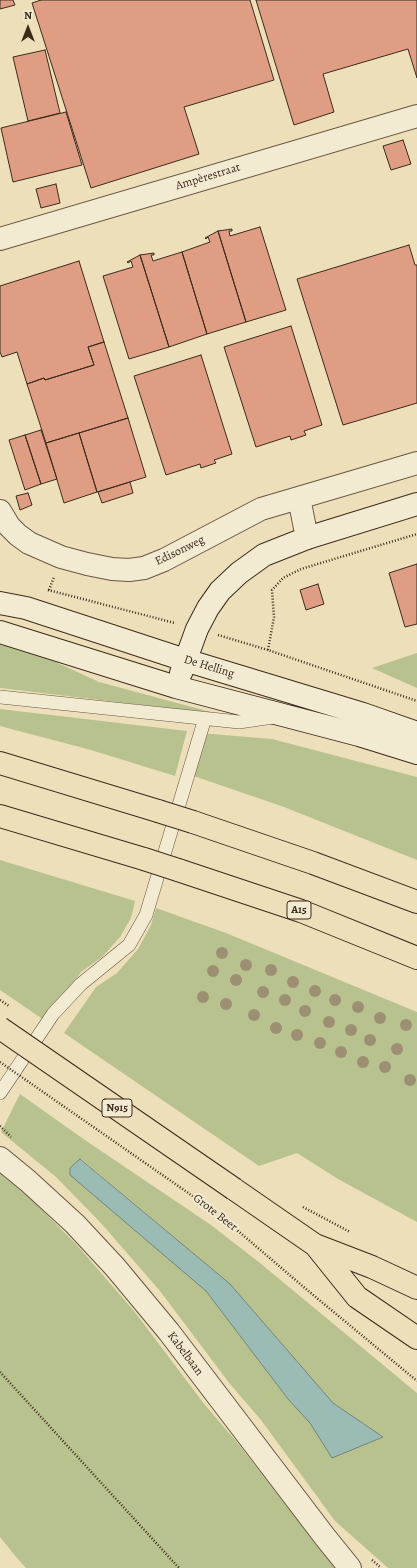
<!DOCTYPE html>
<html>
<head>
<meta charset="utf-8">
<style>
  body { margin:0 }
  #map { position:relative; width:417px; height:1568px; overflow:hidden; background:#eddfb9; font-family:Alegreya,serif }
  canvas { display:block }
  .north { position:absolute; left:8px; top:8px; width:40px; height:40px; -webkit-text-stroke:3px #f3ead2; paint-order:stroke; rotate:0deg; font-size:11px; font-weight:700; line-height:16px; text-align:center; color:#3c2a1b }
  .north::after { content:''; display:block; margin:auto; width:14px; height:18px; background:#3c2a1b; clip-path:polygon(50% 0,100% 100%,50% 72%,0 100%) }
</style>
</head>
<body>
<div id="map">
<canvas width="417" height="1568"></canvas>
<div class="north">N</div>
</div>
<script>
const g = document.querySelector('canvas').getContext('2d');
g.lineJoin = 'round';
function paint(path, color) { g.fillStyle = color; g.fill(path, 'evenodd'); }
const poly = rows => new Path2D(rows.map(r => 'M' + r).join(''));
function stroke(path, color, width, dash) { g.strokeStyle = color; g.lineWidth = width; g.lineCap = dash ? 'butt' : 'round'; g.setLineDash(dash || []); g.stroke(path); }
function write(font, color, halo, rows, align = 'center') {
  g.font = font + ' Alegreya,serif'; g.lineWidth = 4; g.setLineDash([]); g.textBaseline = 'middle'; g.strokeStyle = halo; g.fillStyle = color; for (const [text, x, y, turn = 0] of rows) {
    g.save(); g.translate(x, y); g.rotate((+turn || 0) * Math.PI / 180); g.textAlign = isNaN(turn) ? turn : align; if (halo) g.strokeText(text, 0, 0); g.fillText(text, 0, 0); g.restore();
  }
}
const green = poly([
  [0,642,23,647,99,682,218,714,0,688],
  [417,653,417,688,372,668],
  [0,709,187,731,175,776,91,750,0,726],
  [199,733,272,739,417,777,417,860,284,807,188,774],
  [0,860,135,901,131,918,120,937,102,957,81,972,47,1022,0,990],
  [156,908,226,933,417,1012,417,1222,338,1179,297,1153,259,1166,64,1033,96,987,117,973,138,949,151,925],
  [20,1094,82,1138,211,1225,260,1263,417,1393,417,1568,388,1568,335,1521,261,1420,230,1384,160,1291,100,1222,56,1177,1,1132],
  [81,1159,230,1284,333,1403,382,1437,332,1458,310,1423,288,1399,206,1291,71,1175,70,1168],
  [0,1173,33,1201,76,1244,134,1311,205,1405,236,1441,335,1568,26,1568,17,1558,0,1537]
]);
const water = poly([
  [80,1159,230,1284,333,1403,383,1437,332,1458,310,1423,288,1399,206,1291,70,1175,70,1168,80,1159]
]);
const building = poly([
  [0,0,13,0,15,5,0,9,0,0],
  [41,0,250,0,274,80,184,107,199,154,91,188,32,3,41,0],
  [256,0,417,0,417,78,408,49,323,74,334,112,294,125,256,0],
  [45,50,60,113,28,121,13,57,45,50],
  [66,112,82,165,13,182,1,128,66,112],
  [403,140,411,164,391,170,383,146,403,140],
  [56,184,60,203,41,208,36,189,56,184],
  [260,227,286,310,246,322,218,231,232,229,232,231,229,231,230,236,260,227],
  [218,231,246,322,207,334,182,252,210,242,208,237,206,239,205,238,218,231],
  [409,245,415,265,417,265,417,403,343,425,297,279,409,245],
  [182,252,207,334,169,347,140,255,154,253,154,255,151,255,153,261,182,252],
  [140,255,169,347,129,359,103,276,133,267,131,261,128,263,127,262,140,255],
  [79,261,104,342,88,347,94,365,45,380,44,378,27,384,17,352,2,357,0,352,0,286,79,261],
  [291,326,322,425,304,431,306,435,291,440,290,436,256,447,224,347,291,326],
  [104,342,128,418,46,443,27,384,44,378,45,380,94,365,88,347,104,342],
  [201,355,232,454,214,460,216,463,201,468,200,464,166,475,134,376,201,355],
  [128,418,146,477,97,492,79,433,128,418],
  [41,430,57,479,41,484,25,435,41,430],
  [79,433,97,492,64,503,46,443,79,433],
  [25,435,41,484,25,490,9,440,25,435],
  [130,482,133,493,102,503,98,492,130,482],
  [28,493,32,505,20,510,16,496,28,493],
  [417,564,417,624,405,627,389,573,417,564],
  [318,584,324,604,306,610,300,590,318,584]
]);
const path = poly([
  [48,590,175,623],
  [49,590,54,577],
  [218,635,268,650,417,701],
  [268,650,274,617,272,590,283,578,301,569,417,534],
  [0,1126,11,1137],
  [303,1207,350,1232],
  [217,1213,306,1289,417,1381],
  [0,1372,179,1568],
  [372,1560,381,1568]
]);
const lane = poly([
  [0,697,239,722,273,717],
  [0,1093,53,1014,81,984,129,945,146,915,205,718]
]);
const street = poly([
  [0,239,417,116],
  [299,498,307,538],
  [0,511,9,526,18,535,29,543,61,557,87,564,112,569,129,570,144,568,164,560,261,509,417,463],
  [0,1158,28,1181,75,1224,115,1267,169,1332,325,1537,350,1568]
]);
const secondary = poly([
  [0,603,26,608,185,660,363,714,417,733],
  [0,632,176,687,359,735,417,753],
  [181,673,197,629,208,608,220,591,239,573,264,555,307,538,417,504]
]);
const primary = poly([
  [234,1189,315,1245,372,1267,417,1288],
  [316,1246,357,1297,417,1338]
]);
const highway = poly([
  [0,763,158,811],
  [0,816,144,859],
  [193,822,313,863,417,902],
  [178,870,301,911,417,958]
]);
const pathBridge = poly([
  [0,1000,9,1006],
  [0,1062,217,1213]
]);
const primaryBridge = poly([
  [0,1028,234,1189]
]);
const highwayBridge = poly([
  [158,811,193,822],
  [144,859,178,870]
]);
const trees = [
  [222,953],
  [246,965],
  [271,970],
  [213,971],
  [236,980],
  [293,982],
  [315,991],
  [263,992],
  [203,997],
  [285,1000],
  [335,1000],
  [226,1004],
  [358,1007],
  [305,1011],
  [254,1015],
  [380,1018],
  [329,1022],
  [406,1025],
  [276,1028],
  [351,1030],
  [297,1035],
  [370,1040],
  [320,1043],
  [397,1049],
  [341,1052],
  [363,1062],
  [385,1067],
  [410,1080]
];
const shields = [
  [299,910,24],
  [117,1108,30]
];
const shieldNames = [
  ["A15",299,910],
  ["N915",117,1108]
];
const streetNames = [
  ["Ampèrestraat",208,177,-17],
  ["Edisonweg",180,551,-26],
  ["De Helling",209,667,17],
  ["Grote Beer",215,1213,38],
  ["Kabelbaan",185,1354,53]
];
paint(green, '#b8c28f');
paint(water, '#9abcb4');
stroke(water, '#748277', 1);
paint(building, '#df9e84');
stroke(building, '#3c2a1b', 1);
stroke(lane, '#685742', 14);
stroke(street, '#685742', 24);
stroke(secondary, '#3c2a1b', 24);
stroke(primary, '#3c2a1b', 24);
stroke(highway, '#3c2a1b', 24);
stroke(path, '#3c2a1b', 2.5, [1, 2]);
stroke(lane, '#f3ead2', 13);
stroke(street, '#f3ead2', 22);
stroke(secondary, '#f3ead2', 22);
stroke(primary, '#eddfb9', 22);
stroke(highway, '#eddfb9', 22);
stroke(primaryBridge, '#3c2a1b', 24, []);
stroke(highwayBridge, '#3c2a1b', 24, []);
stroke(pathBridge, '#3c2a1b', 2.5, [1, 2]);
stroke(primaryBridge, '#eddfb9', 22);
stroke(highwayBridge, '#eddfb9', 22);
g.fillStyle = '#9d9072';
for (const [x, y] of trees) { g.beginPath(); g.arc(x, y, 6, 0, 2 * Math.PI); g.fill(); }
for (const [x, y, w] of shields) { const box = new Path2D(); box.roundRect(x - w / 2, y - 9, w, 18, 3); g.fillStyle = '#f3ead2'; g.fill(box); stroke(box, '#3c2a1b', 1); }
write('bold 11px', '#3c2a1b', null, shieldNames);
write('12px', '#3c2a1b', '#f3ead2', streetNames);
</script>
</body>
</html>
